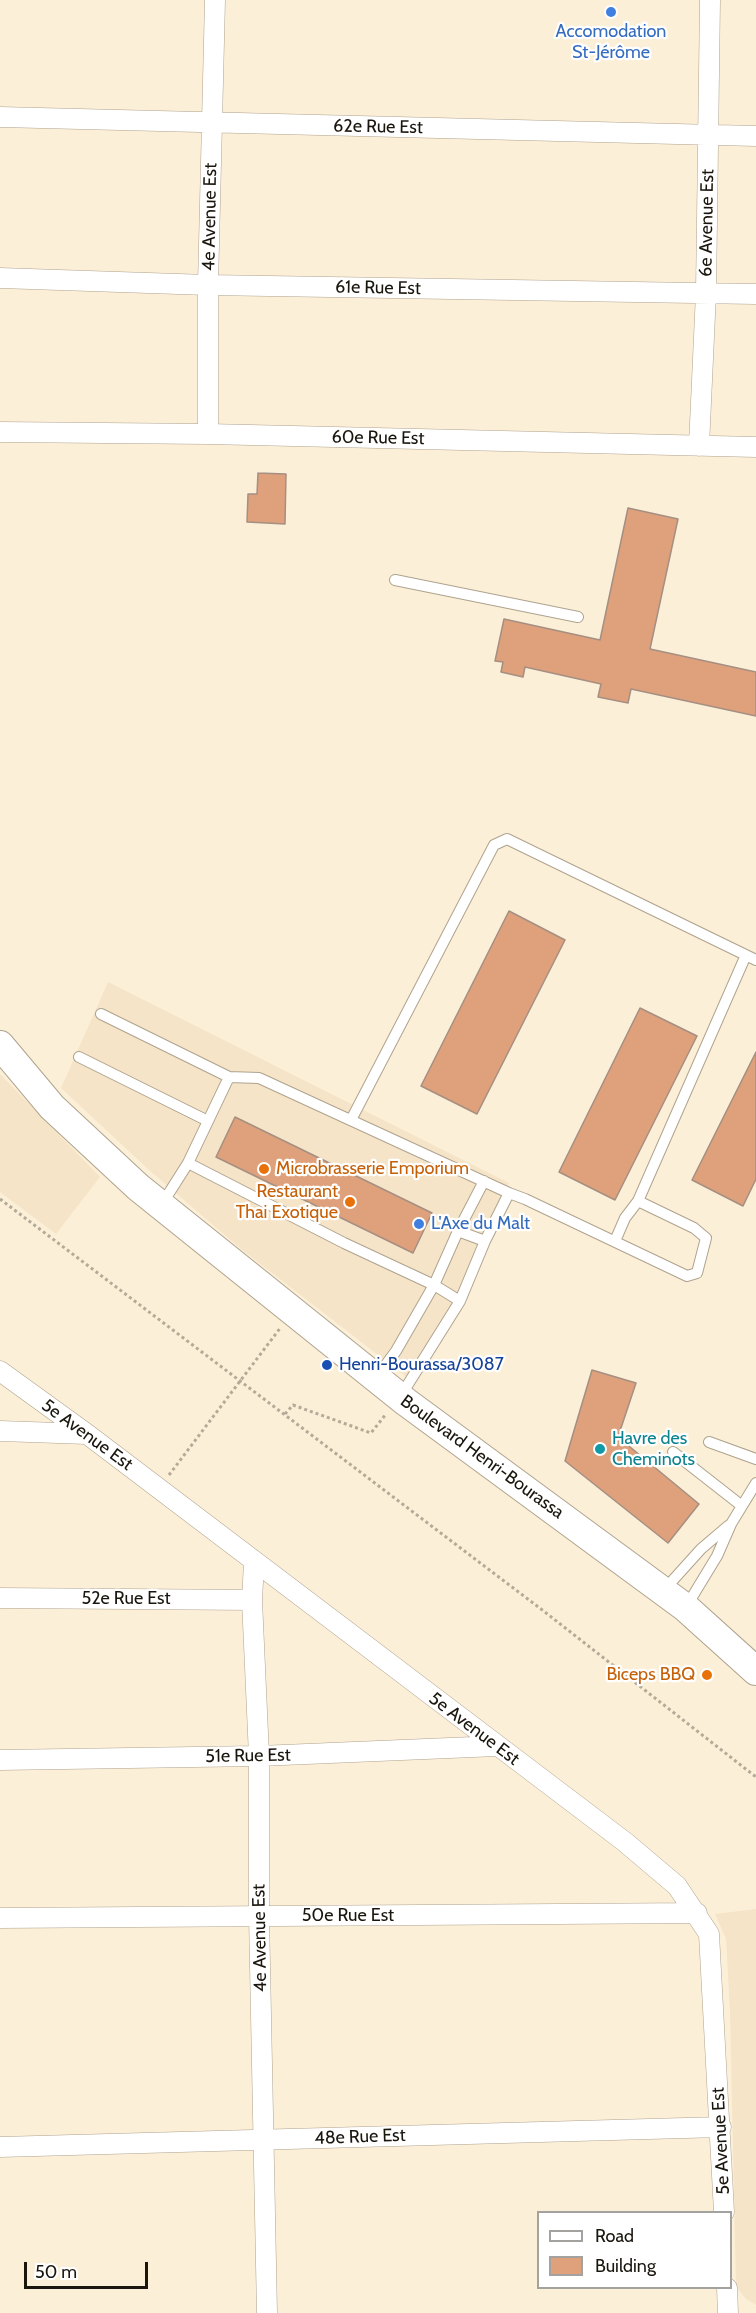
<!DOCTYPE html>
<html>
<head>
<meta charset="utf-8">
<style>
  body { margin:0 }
  #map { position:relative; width:756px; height:2313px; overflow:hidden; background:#fcefd8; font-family:Cabin,sans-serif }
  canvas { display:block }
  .legend { position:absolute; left:537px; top:2211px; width:195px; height:78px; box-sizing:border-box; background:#fff; border:2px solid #a3a29f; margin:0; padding:8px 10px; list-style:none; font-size:18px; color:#1a160e }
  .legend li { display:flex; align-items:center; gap:12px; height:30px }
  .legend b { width:30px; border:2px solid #a3a29f }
  .scale { position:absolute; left:24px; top:2262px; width:124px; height:27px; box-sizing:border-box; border:3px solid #1a160e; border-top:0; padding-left:8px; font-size:18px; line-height:21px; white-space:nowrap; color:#1a160e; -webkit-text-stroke:4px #fff; paint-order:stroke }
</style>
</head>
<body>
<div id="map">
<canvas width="756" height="2313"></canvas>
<ul class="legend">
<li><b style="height:8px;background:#fff"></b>Road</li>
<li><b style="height:16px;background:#dea17b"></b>Building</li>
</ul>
<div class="scale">50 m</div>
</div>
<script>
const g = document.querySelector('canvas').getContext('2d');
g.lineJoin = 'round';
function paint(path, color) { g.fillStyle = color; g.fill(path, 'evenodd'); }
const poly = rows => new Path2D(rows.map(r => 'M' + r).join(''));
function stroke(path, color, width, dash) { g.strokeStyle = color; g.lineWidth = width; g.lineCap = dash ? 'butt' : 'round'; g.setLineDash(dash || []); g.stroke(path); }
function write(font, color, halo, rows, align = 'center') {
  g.font = font + ' Cabin,sans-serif'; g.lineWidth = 4.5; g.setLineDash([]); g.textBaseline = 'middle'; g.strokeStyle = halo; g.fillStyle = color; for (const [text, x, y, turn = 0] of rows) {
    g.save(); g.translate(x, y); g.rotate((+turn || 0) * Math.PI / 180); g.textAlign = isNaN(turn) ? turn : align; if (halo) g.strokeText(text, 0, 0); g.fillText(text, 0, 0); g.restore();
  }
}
const built = poly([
  [108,982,509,1183,452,1321,413,1382,241,1249,149,1170,61,1088],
  [0,1074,100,1177,56,1234,0,1192],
  [756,1909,756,2305,746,2299,736,2286,730,2011,726,1939,715,1914]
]);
const building = poly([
  [258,473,286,474,285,524,247,522,248,494,257,494,258,473],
  [628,508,678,519,650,649,756,672,756,716,631,689,628,703,598,697,601,684,525,667,523,677,501,672,503,662,495,661,504,619,600,640,628,508],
  [509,911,565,940,477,1114,421,1086,509,911],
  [640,1008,697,1036,615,1200,559,1172,640,1008],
  [756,1052,756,1179,743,1206,692,1180,756,1052],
  [235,1117,432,1213,413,1253,216,1157,235,1117],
  [592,1370,636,1383,618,1437,699,1504,668,1543,565,1461,592,1370]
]);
const path = poly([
  [0,1199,541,1609,756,1777],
  [285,1414,293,1405,371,1433,386,1414],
  [169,1475,281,1327]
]);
const service = poly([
  [395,580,578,617],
  [101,1014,229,1077,188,1163],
  [79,1057,208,1121],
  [229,1077,259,1078,509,1193],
  [351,1120,494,845,507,839,756,960],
  [638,1201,746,955],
  [162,1204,188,1163,344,1243,434,1285,460,1301],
  [458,1231,485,1241],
  [376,1378,396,1351,434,1285,458,1231,484,1181],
  [400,1397,460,1301,485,1241,509,1193,525,1199,687,1276,697,1273,706,1238,694,1228,638,1201,625,1218,615,1241],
  [709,1442,756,1459],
  [673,1452,742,1506],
  [664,1590,701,1549,728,1526],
  [686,1607,717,1556,731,1524,756,1483]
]);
const minor = poly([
  [0,117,756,136],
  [0,278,208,285,756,294],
  [0,432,208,434,756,447],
  [208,434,208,285,215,0],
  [699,446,706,293,710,0],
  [0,1371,87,1434,625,1842,677,1886,709,1934,724,2212],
  [0,1431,87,1434],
  [254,1563,252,1600,259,1756,259,1916,267,2313],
  [0,1598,252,1600],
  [0,1760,259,1756,497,1746],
  [0,1918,697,1913],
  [0,2147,721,2127],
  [727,2288,728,2313]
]);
const secondary = poly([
  [0,1045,52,1107,138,1187,406,1402,686,1608,756,1671]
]);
const markers = [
  [611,12,6,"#3f7fe0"],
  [264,1169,6,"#e8710a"],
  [350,1202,6,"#e8710a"],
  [419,1224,6,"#3f7fe0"],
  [327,1365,6,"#1a4fb4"],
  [600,1449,6,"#0f9aa8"],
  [707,1675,6,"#e8710a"]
];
const shopNames = [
  ["Accomodation",611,32],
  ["St-Jérôme",611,53],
  ["L'Axe du Malt",431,1224,"left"]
];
const streetNames = [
  ["62e Rue Est",378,127,1],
  ["4e Avenue Est",210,217,-89],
  ["6e Avenue Est",707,223,-89],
  ["61e Rue Est",378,288,1],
  ["60e Rue Est",378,438,1],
  ["5e Avenue Est",87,1435,36],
  ["Boulevard Henri-Bourassa",482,1457,36],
  ["52e Rue Est",126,1599],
  ["5e Avenue Est",474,1729,37],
  ["51e Rue Est",248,1756,-1],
  ["50e Rue Est",348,1916],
  ["4e Avenue Est",260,1938,-91],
  ["48e Rue Est",360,2137,-2],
  ["5e Avenue Est",721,2141,-93]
];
const foodNames = [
  ["Microbrasserie Emporium",276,1169,"left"],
  ["Restaurant",338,1192],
  ["Thai Exotique",338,1213],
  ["Biceps BBQ",695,1675]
];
const transitNames = [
  ["Henri-Bourassa/3087",339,1365]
];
const cultureNames = [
  ["Havre des",612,1439],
  ["Cheminots",612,1460]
];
paint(built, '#f5e4c7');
paint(building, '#dea17b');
stroke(building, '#a58f82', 1.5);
stroke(service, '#afa38e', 12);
stroke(minor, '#afa38e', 21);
stroke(secondary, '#afa38e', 30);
stroke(path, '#b4aa98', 3, [3, 3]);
stroke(service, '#fff', 10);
stroke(minor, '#fff', 20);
stroke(secondary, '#fff', 28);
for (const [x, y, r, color] of markers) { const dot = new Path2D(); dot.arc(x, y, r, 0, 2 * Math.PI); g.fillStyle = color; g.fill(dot); stroke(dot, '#fff', 2); }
write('18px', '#366cbe', '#fff', shopNames);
write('18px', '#1a160e', '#fff', streetNames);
write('18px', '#c56008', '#fff', foodNames, 'right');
write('18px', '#164399', '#fff', transitNames, 'left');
write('18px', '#0d838f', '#fff', cultureNames, 'left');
</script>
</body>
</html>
